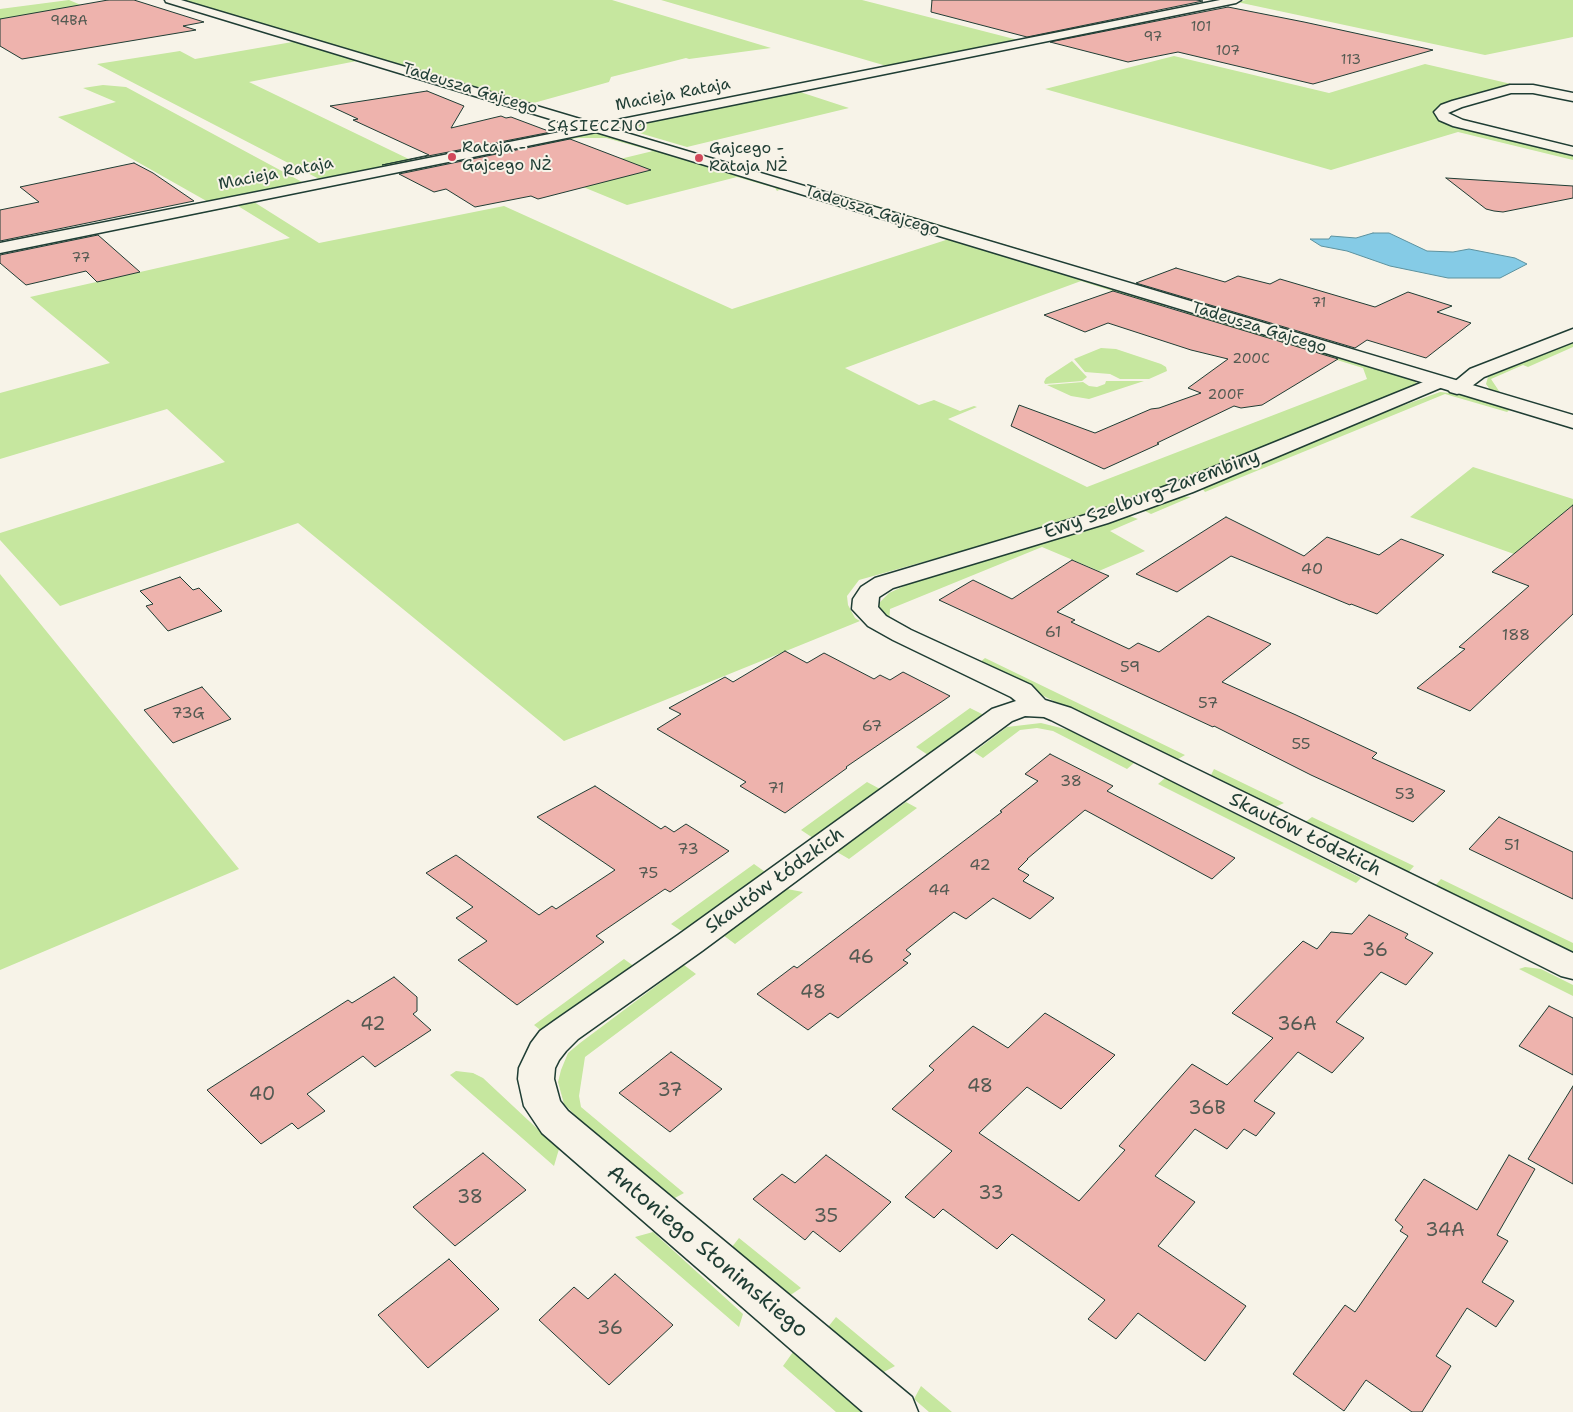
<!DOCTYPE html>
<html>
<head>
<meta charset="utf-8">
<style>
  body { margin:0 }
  canvas { display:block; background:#f7f3e8 }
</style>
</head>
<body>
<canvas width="1573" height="1412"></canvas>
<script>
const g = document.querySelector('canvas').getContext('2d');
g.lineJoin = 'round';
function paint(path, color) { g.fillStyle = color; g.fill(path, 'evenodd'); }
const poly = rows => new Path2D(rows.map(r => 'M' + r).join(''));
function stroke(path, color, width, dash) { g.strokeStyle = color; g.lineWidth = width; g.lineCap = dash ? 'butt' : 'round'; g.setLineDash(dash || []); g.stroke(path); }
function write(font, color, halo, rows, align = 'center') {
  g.font = font + ' "Shantell Sans",sans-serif'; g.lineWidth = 4; g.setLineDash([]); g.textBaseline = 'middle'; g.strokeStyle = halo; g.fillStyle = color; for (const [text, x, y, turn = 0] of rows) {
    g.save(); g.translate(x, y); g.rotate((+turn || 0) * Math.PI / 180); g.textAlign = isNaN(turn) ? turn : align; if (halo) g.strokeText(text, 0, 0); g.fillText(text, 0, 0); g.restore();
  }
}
const green = poly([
  [69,0,93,10,0,26,0,9],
  [178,0,612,0,771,48,689,59,686,58,611,77,609,82,530,104],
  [661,0,862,0,1022,41,890,67],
  [1246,0,1573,0,1573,37,1485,55,1237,2,1195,11],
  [298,41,362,60,249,82,415,162,323,181,97,64,180,51,195,59],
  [1174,56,1329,93,1425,64,1520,86,1509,86,1438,116,1573,153,1573,160,1458,132,1331,170,1045,89],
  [103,85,126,87,304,183,210,203,58,117,116,102,83,88],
  [794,90,849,108,687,147,636,132,637,129,629,127,629,125,752,99,758,101,772,98,771,95],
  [593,132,601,133,783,188,777,191,775,188,737,177,627,205,554,175,653,151,606,138,577,138,542,145,538,141],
  [318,187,327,187,254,202,319,243,504,206,732,309,949,239,1165,304,1167,305,1162,307,1081,281,845,368,919,405,934,400,960,411,974,406,977,407,948,419,1087,487,1367,379,1363,368,1184,313,1187,312,1414,380,1418,385,1414,388,1101,512,859,580,847,596,848,605,855,618,860,621,564,741,298,523,60,606,0,540,0,533,225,462,167,409,0,459,0,393,110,363,30,297,290,238,238,206,163,221,165,218],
  [843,196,1040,255,1032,255,843,198],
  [1573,342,1573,347,1528,367,1523,365,1491,379,1503,397,1491,391,1486,384,1488,377],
  [1101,348,1116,349,1161,364,1166,367,1167,371,1149,379,1120,379,1110,374,1085,372,1074,359],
  [1072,361,1087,377,1082,381,1045,384,1044,382,1046,378],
  [1106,381,1144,381,1089,399,1071,396,1047,385,1083,382,1089,386,1097,387,1105,384],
  [1440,392,1459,394,1511,409,1507,412,1445,394,1205,492,1202,488,1355,423],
  [1473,467,1573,499,1573,575,1410,517],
  [1181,496,1191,497,1151,514,1143,510],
  [1127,515,1138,519,1110,531,1145,551,1099,571,1042,547,890,609,889,623,876,606,889,593,913,582],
  [0,574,239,869,0,970],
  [985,658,1185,755,1173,762,979,663],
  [970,708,984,715,928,755,916,747],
  [1041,723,1069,730,1134,763,1127,769,1053,731,1037,728,1020,730,983,758,974,752,1007,727],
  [1214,769,1284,803,1273,808,1210,777],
  [1165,778,1361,878,1356,883,1158,784],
  [867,782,880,789,813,838,801,830],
  [906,802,917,808,849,859,837,852],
  [1312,817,1414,866,1407,874,1304,823],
  [754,864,768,874,688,931,680,930,671,924],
  [1441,879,1573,943,1573,954,1434,887],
  [787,889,803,892,735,944,723,935],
  [624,959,635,967,544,1033,534,1025],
  [684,965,696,974,585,1057,579,1096,581,1107,684,1193,673,1199,578,1118,564,1104,558,1082,561,1070,568,1053,580,1043],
  [1525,967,1541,969,1573,985,1573,996,1519,969],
  [456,1071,473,1073,483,1078,559,1149,554,1166,450,1075],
  [653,1232,743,1314,739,1327,635,1237],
  [739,1238,801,1288,789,1296,731,1248],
  [836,1317,895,1366,882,1373,828,1327],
  [793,1352,794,1352,863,1412,836,1412,783,1366],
  [921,1386,952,1412,929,1412,914,1399]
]);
const water = poly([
  [1373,233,1389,233,1427,251,1453,252,1469,249,1515,258,1527,264,1500,278,1448,278,1390,266,1347,251,1321,246,1310,239,1329,239,1331,236,1356,238,1373,233]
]);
const building = poly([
  [108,0,134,0,204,22,183,26,196,30,22,59,0,46,0,19,108,0],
  [932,0,1196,0,1203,1,1027,37,931,12,932,0],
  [1228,7,1304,22,1433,50,1313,84,1178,52,1128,62,1050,42,1228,7],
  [427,91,464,106,451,128,501,116,506,118,511,117,551,132,382,165,429,155,353,120,358,119,330,106,427,91],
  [570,139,651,170,538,199,531,196,475,207,446,189,434,192,399,174,570,139],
  [134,163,153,173,194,201,0,241,0,210,39,202,20,187,134,163],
  [1446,178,1573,186,1573,198,1503,212,1494,211,1486,209,1446,178],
  [98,235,140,272,97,282,86,271,26,285,0,263,0,255,98,235],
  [1176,268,1225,282,1238,276,1270,284,1280,279,1375,307,1408,292,1452,306,1437,312,1471,323,1426,358,1367,340,1355,348,1136,283,1176,268],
  [1113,291,1338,359,1262,405,1241,408,1234,406,1157,443,1159,444,1104,469,1011,426,1019,405,1095,433,1151,409,1159,408,1201,393,1188,388,1228,359,1191,350,1108,323,1085,332,1044,315,1113,291],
  [1573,505,1573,614,1470,711,1417,688,1465,649,1459,647,1529,586,1492,572,1573,505],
  [1226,517,1304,556,1327,537,1379,555,1401,539,1444,555,1377,614,1351,604,1350,605,1231,556,1177,592,1136,574,1226,517],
  [1072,560,1109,576,1057,612,1075,620,1071,622,1129,649,1138,643,1159,652,1208,616,1271,644,1222,682,1296,715,1377,753,1372,758,1445,791,1413,822,1311,775,1214,726,1213,727,939,600,973,580,1012,599,1072,560],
  [180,577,193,590,199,588,222,611,168,631,146,606,153,604,140,591,180,577],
  [785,651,807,663,824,653,874,679,880,675,890,680,903,672,950,696,846,767,847,768,785,813,740,786,746,782,657,729,681,714,669,708,725,677,733,682,785,651],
  [202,687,231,719,173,743,144,710,202,687],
  [1050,754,1113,786,1107,791,1235,858,1212,879,1085,810,1027,859,1028,859,1018,869,1029,875,1023,881,1054,898,1030,919,993,898,966,919,954,912,906,950,911,954,903,960,908,963,838,1018,830,1013,808,1030,757,994,794,966,797,968,1002,812,1000,811,1038,781,1025,774,1050,754],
  [595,786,661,829,665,826,674,832,686,824,729,851,670,892,665,889,596,936,604,942,517,1005,458,960,487,941,456,918,473,907,426,873,456,855,539,915,552,906,556,909,615,870,537,817,595,786],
  [1499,817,1573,852,1573,899,1469,849,1499,817],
  [1369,915,1408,934,1405,938,1433,953,1406,985,1381,972,1336,1022,1364,1038,1332,1073,1298,1052,1254,1101,1275,1113,1256,1136,1244,1129,1227,1149,1195,1129,1155,1176,1195,1202,1158,1246,1246,1306,1205,1361,1138,1313,1116,1339,1088,1319,1105,1300,1012,1234,997,1249,943,1209,934,1218,905,1197,952,1151,892,1109,934,1070,929,1066,973,1026,1008,1048,1045,1013,1115,1055,1061,1109,1027,1087,979,1133,1079,1201,1125,1150,1119,1146,1192,1064,1227,1085,1273,1038,1232,1013,1303,941,1317,949,1331,932,1352,934,1369,915],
  [394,977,417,997,417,1011,413,1014,431,1030,375,1067,363,1056,307,1094,325,1111,298,1129,292,1123,261,1144,207,1090,348,1000,352,1003,394,977],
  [1549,1006,1573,1018,1573,1075,1519,1046,1549,1006],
  [671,1052,722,1089,670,1132,619,1093,671,1052],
  [1573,1086,1573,1184,1528,1159,1573,1086],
  [483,1153,526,1190,455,1246,413,1207,483,1153],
  [826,1155,891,1202,840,1252,813,1231,805,1240,753,1199,782,1174,795,1183,826,1155],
  [1509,1155,1535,1169,1497,1235,1508,1241,1482,1282,1514,1301,1496,1327,1467,1308,1436,1356,1451,1366,1422,1412,1412,1412,1366,1380,1344,1411,1293,1374,1345,1305,1355,1312,1408,1236,1400,1231,1403,1227,1395,1220,1424,1179,1477,1210,1509,1155],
  [449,1259,499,1309,428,1368,378,1315,449,1259],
  [615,1274,673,1325,609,1385,539,1320,574,1287,588,1299,615,1274]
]);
const street = poly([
  [1510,85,1533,85,1573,93,1573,101,1533,93,1511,93,1462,107,1448,113,1463,120,1573,147,1573,155,1453,126,1439,120,1434,112,1441,105,1452,101,1510,85],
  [1573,329,1573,342,1484,377,1464,392,1457,394,1450,392,1447,388,1470,369,1573,329],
  [1438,376,1445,378,1448,382,1445,386,1193,492,1108,523,893,588,879,597,878,607,886,616,911,630,1031,685,1045,700,1071,708,1573,953,1573,979,1561,976,1051,720,1044,717,1025,716,1012,721,702,951,578,1039,566,1051,559,1060,555,1068,554,1079,560,1101,568,1111,912,1397,918,1412,863,1412,542,1133,524,1106,518,1079,519,1068,531,1043,540,1031,554,1021,678,935,992,709,1016,701,1011,697,893,640,868,626,852,609,853,599,861,587,875,578,1092,513,1177,482,1438,376]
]);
const secondary = poly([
  [165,0,181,0,597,124,1220,0,1241,0,1236,3,613,129,1573,415,1573,428,596,132,0,253,0,243,580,128,166,2,165,0]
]);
const markers = [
  [452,157,5,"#d1495b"],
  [699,158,5,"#d1495b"]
];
const farNumbernames = [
  ["94BA",69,21],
  ["101",1201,27],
  ["97",1153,37],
  ["107",1228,51],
  ["113",1351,60],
  ["77",81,258],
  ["71",1319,303],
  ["200C",1251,359],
  ["200F",1226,395]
];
const farStreetnames = [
  ["Tadeusza Gajcego",470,89,17],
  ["Macieja Rataja",673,95,-11],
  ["Macieja Rataja",276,174,-11],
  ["Tadeusza Gajcego",872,211,17],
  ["Tadeusza Gajcego",1259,328,17]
];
const farNeighbourhoodnames = [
  ["SĄSIECZNO",597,127]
];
const farPoinames = [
  ["Rataja -",462,148],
  ["Gajcego NŻ",462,166],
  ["Gajcego -",709,149],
  ["Rataja NŻ",709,167]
];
const numberNames = [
  ["40",1312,570],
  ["61",1053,633],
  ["188",1516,636],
  ["59",1130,668],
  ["57",1208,704],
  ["73G",188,714],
  ["67",872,727],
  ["55",1301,745],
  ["38",1071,782],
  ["71",776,789],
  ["53",1405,795],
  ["51",1512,846],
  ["73",688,850],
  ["42",980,866],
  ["75",648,874],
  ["44",939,891]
];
const streetNames = [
  ["Ewy Szelburg-Zarembiny",1152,495,-20],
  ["Skautów Łódzkich",1305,835,26],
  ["Skautów Łódzkich",775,881,-36]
];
const nearNumbernames = [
  ["36",1375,951],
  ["46",861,958],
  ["48",813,993],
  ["42",373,1025],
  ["36A",1297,1025],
  ["48",980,1087],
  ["37",670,1091],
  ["40",262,1095],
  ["36B",1207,1109],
  ["33",991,1194],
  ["38",470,1198],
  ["35",826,1217],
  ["34A",1445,1231],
  ["36",610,1329]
];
const nearStreetnames = [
  ["Antoniego Słonimskiego",707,1252,40]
];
paint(green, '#c6e79f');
paint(water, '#85cbe6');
stroke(water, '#5c929f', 1);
paint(building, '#eeb3ad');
stroke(building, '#1f3d34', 1);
stroke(street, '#1f3d34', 3);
stroke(secondary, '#1f3d34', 3);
paint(street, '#f7f3e8');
paint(secondary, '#f7f3e8');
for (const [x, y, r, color] of markers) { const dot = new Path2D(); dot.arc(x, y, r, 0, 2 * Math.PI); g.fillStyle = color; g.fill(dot); stroke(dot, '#f7f3e8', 2); }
write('14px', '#535a52', null, farNumbernames);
write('16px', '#1f3d34', '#f7f3e8', farStreetnames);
g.letterSpacing = '1px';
write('16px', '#1f3d34', '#f7f3e8', farNeighbourhoodnames);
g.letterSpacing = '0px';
write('16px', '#1f3d34', '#f7f3e8', farPoinames, 'left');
write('16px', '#535a52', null, numberNames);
write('19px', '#1f3d34', '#f7f3e8', streetNames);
write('19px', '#535a52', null, nearNumbernames);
write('22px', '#1f3d34', '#f7f3e8', nearStreetnames);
</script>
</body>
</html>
